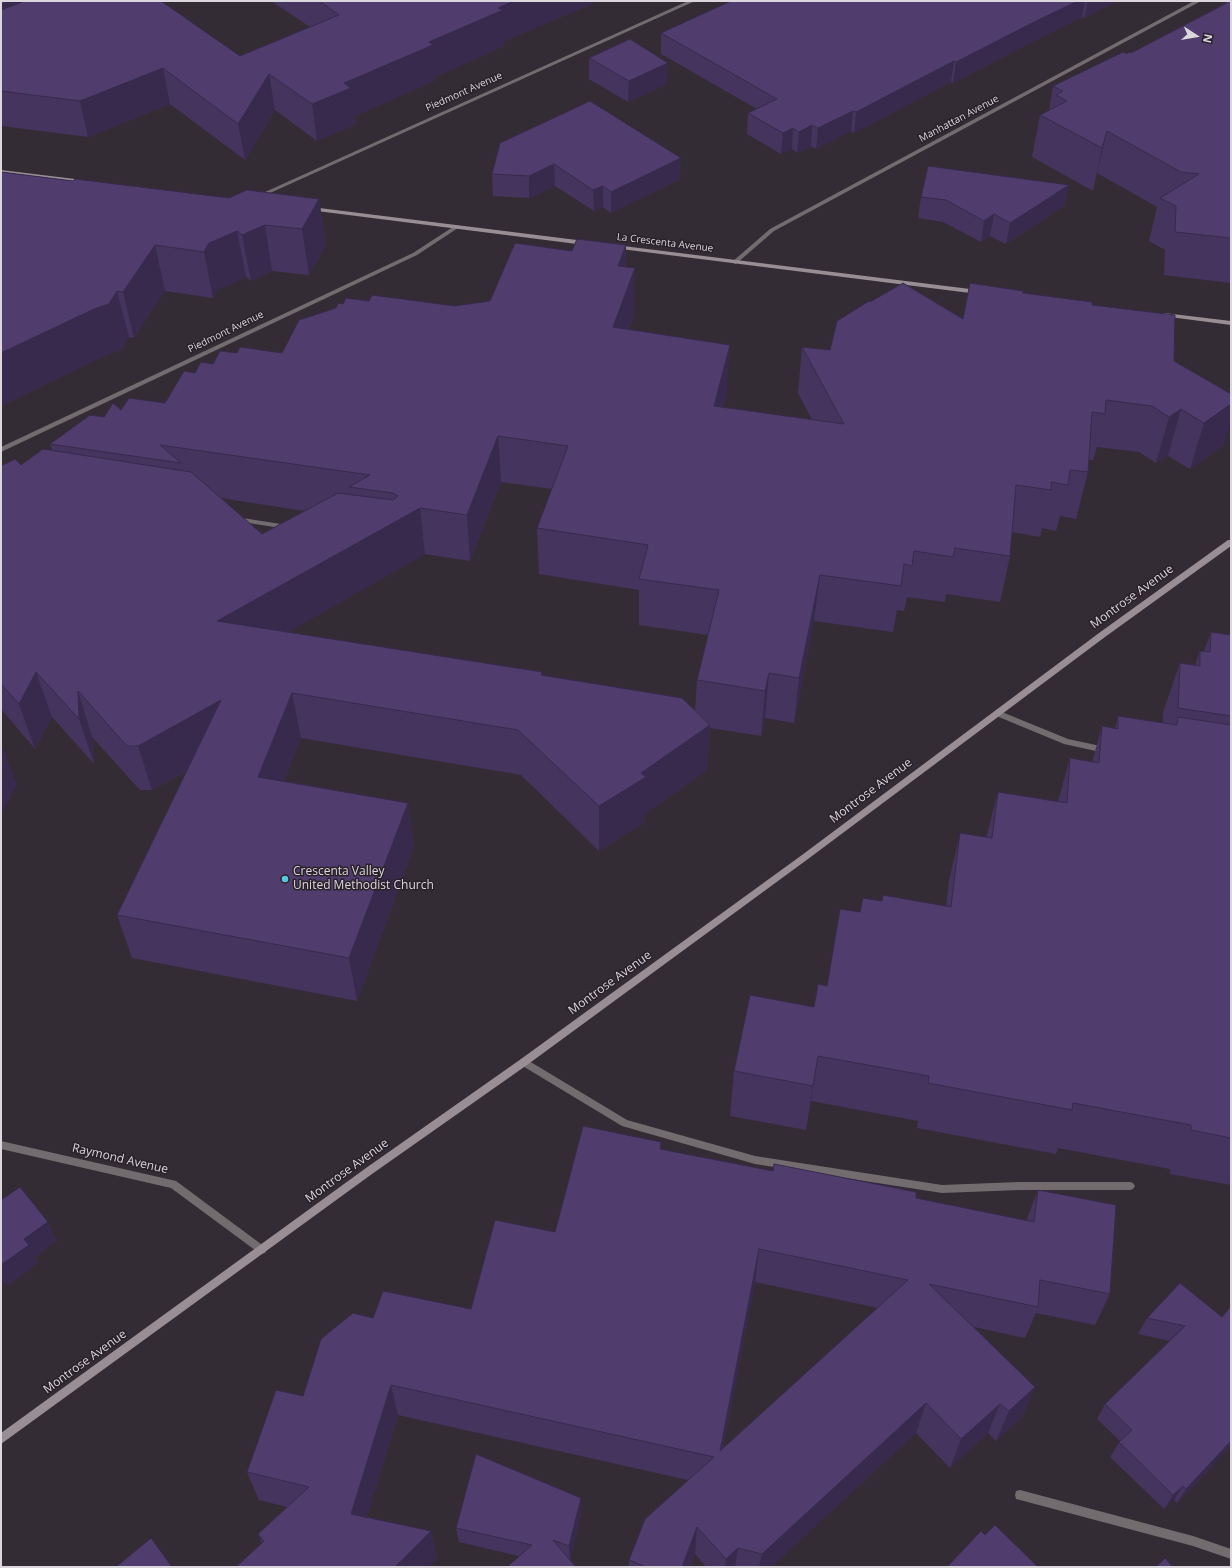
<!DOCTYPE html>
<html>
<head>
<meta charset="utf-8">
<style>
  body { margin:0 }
  #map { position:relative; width:1232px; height:1568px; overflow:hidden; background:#342c34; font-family:"Open Sans",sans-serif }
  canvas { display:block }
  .frame { position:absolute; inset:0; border:2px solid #dcd7dd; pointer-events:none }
  .north { position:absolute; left:1176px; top:16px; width:40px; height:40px; -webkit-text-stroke:3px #2a222a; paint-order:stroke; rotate:102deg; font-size:11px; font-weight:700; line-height:16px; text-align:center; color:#dcd7dd }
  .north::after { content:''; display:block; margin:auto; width:14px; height:18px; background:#dcd7dd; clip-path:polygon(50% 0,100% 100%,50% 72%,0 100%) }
</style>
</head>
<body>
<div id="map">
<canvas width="1232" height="1568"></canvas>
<div class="frame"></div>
<div class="north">N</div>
</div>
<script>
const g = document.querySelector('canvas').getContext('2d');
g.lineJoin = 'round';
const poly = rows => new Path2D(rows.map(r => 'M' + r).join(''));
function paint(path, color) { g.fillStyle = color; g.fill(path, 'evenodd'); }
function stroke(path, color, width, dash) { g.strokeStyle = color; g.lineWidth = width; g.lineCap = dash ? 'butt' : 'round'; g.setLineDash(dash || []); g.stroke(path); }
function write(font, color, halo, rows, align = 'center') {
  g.font = font + ' "Open Sans",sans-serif'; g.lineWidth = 3; g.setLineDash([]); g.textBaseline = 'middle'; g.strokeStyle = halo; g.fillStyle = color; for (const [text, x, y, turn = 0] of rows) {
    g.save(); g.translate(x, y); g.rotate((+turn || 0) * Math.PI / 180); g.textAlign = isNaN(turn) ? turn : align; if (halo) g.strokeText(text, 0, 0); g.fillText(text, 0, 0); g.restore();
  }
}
const lane = poly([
  [234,517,236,517,287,525,291,527,287,529,236,521,232,519,234,517],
  [997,710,1068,739,1105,747,1109,750,1105,753,1064,744,994,715,993,713,997,710],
  [524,1058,627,1120,755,1156,942,1185,1019,1182,1130,1182,1133,1183,1135,1186,1133,1189,1130,1190,1019,1190,942,1193,755,1164,622,1126,521,1065,519,1062,521,1059,524,1058],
  [1020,1490,1193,1536,1231,1549,1231,1559,1193,1546,1020,1500,1016,1499,1015,1495,1016,1491,1020,1490]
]);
const street = poly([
  [688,1,695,1,259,198,257,199,254,197,688,1],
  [1194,1,1201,1,774,231,737,263,735,264,732,262,770,229,1194,1],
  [456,225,459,227,458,228,417,255,1,452,1,447,413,253,456,225],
  [1,1141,176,1181,265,1247,267,1250,265,1253,262,1254,259,1253,171,1188,1,1149,1,1141]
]);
const secondary = poly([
  [1,170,83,180,86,182,83,184,1,174,1,170],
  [311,207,585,241,588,243,585,245,309,210,308,209,311,207],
  [615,245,978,290,981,292,978,294,613,248,612,247,615,245],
  [1164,313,1231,321,1231,325,1162,316,1162,314,1164,313],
  [1228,540,1231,540,1231,546,1105,637,808,859,527,1065,372,1174,1,1444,1,1433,366,1168,521,1059,802,855,1099,633,1228,540]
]);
const wall = poly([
  [1,1,240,56,310,27,271,1,595,1,592,2,592,4,504,41,504,46,435,77,436,80,355,116,356,124,317,141,275,110,245,160,170,104,88,137,1,126],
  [731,1,1117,1,1084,18,1082,17,1034,41,953,83,951,82,854,133,851,131,816,149,811,146,797,153,792,149,781,154,747,134,748,113,757,109,661,54,661,33],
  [1231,1,1231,283,1164,275,1165,250,1149,241,1157,207,1097,173,1093,191,1032,157,1040,115,1049,110,1053,86,1127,54,1131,53,1224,4,1225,2],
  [589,58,667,84,628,102,589,79],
  [500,143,680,179,611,213,603,207,594,211,555,186,529,198,493,196,492,174],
  [1,172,73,181,229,198,319,199,326,245,309,275,272,271,251,281,246,277,218,290,213,298,165,291,134,338,129,337,121,350,106,355,1,406],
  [1069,185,1064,206,1006,244,990,236,981,242,943,222,918,218,921,197],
  [626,245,626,267,634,314,629,329,727,391,723,407,812,420,798,393,802,347,830,350,870,302,963,319,1023,293,1092,305,1174,361,1224,445,1190,469,1168,456,1156,463,1139,452,1097,447,1093,460,1089,460,1088,472,1076,519,1060,516,1056,531,1042,528,1040,537,1012,532,1010,556,1000,602,946,594,945,602,907,597,904,611,897,610,893,632,814,621,794,723,765,718,761,736,710,728,707,770,645,814,645,822,599,851,521,775,301,738,284,781,408,803,414,847,357,1001,132,958,117,915,187,771,152,790,140,790,92,737,94,764,52,717,35,749,1,709,1,466,21,465,52,451,50,444,104,417,121,410,165,403,195,373,213,364,237,353,282,353,336,308,343,304,369,301,455,306,490,301,572,251],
  [501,482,552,489,537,528,539,574,639,590,639,625,708,635,697,680,695,711,542,675,542,672,288,632,425,554,470,561],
  [221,498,227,499,305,511,262,534],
  [1211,632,1231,635,1231,1185,1170,1174,1170,1169,1058,1148,1056,1154,917,1128,918,1121,811,1101,806,1130,730,1116,734,1071,814,1007,827,986,860,912,882,901,946,906,949,881,960,833,986,838,998,792,1058,801,1070,758,1092,762,1102,726,1115,728,1118,716,1163,723,1163,712,1180,663,1195,665,1200,651,1204,651],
  [661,1142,661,1149,1026,1221,1038,1190,1110,1294,1095,1325,1036,1313,1025,1338,974,1327,1035,1387,1022,1417,996,1441,988,1433,950,1468,916,1433,771,1567,706,1567,695,1554,690,1567,629,1567,629,1560,688,1480,398,1415,367,1517,431,1531,437,1558,428,1567,236,1567,262,1543,258,1534,287,1507,259,1500,247,1472,303,1396,373,1318,471,1309,555,1232],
  [755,1282,878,1308,723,1448],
  [1,1200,57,1240,35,1257,38,1263,7,1286,2,1279,1,1280],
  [1231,1306,1231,1446,1177,1503,1174,1500,1164,1509,1110,1457,1120,1441,1097,1419,1105,1404,1170,1341,1138,1334,1147,1318,1222,1317],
  [581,1513,570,1560,519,1556,459,1542,456,1528]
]);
const shadedWall = poly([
  [8,1,111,1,1,42,1,4],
  [514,1,595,1,592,2,592,4,504,41,504,46,435,77,436,80,355,116,356,124,317,141,312,104,344,83,429,42,498,8],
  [1078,1,1085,1,1082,17,1034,41,953,83,956,62,1038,20],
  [1088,1,1117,1,1084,18],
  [954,61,951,82,854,133,856,112],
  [668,63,667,84,628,102,629,81],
  [163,68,170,104,88,137,80,101],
  [269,74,275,110,245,160,238,124],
  [853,111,851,131,816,149,818,128],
  [812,125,811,146,797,153,799,132],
  [793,128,792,149,781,154,783,133],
  [1107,131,1097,173,1093,191,1102,148],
  [681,158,680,179,611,213,611,192],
  [554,164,555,186,529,198,529,176],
  [1069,185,1064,206,1006,244,1010,223],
  [603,186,603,207,594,211,593,190],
  [319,199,326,245,309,275,302,229],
  [994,214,990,236,981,242,984,221],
  [265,225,272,271,251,281,242,235],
  [237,231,246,277,218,290,213,298,204,252,209,243],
  [155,245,165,291,134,338,123,292],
  [626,245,625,290,618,266],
  [635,268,634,314,613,373,613,327],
  [117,291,129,337,121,350,106,355,1,406,1,353],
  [730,345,727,391,711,452,714,406],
  [1231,404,1231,423,1224,445,1190,469,1204,423],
  [1181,409,1168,456,1156,463,1169,417],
  [498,436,501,482,470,561,467,515],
  [420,508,425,554,227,667,217,621],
  [820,575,814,621,794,723,799,678],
  [36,672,52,717,35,749,19,704],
  [769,673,765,718,761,736,765,691],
  [78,691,92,737,94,764,79,719],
  [292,693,301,738,268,821,258,777],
  [221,700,232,745,152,790,138,746],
  [710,725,707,770,645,814,645,822,599,851,599,806,641,773],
  [1,743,17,785,1,815],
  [408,803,414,847,357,1001,349,958],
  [818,1056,811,1101,806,1130,813,1086],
  [48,1222,57,1240,35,1257,38,1263,7,1286,1,1276,1,1265,24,1239],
  [759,1249,755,1282,717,1479,720,1451],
  [391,1385,398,1415,360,1541,351,1514],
  [1035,1387,1022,1417,996,1441,1009,1411],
  [926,1403,916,1433,771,1567,759,1567,762,1554],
  [1000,1404,988,1433,950,1468,961,1439],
  [1231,1441,1231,1446,1177,1503,1186,1489],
  [1183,1486,1174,1500,1164,1509,1173,1495],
  [581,1498,581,1513,570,1561,569,1546],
  [697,1527,695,1554,690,1567,682,1567],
  [431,1531,437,1558,428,1567,395,1567],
  [738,1548,735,1567,725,1567,726,1559]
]);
const building = poly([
  [1,1,8,1,1,4,1,1],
  [25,1,161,1,240,56,339,15,319,1,514,1,498,8,503,10,429,42,433,45,344,83,351,88,312,104,269,74,238,124,163,68,80,101,1,91,1,10,25,1],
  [731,1,1078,1,1038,20,956,62,954,61,856,112,853,111,818,128,812,125,799,132,793,128,783,133,748,113,777,99,661,33,731,1],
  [1227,1,1231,1,1231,238,1175,232,1176,206,1160,198,1199,174,1181,172,1107,131,1102,148,1040,115,1067,101,1056,95,1063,91,1053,86,1123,52,1127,54,1129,52,1131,53,1227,3,1225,2,1227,1],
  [630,39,668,63,629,81,589,58,630,39],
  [590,101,681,158,611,192,603,186,593,190,554,164,529,176,492,174,500,143,590,101],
  [928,166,1069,185,1010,223,994,214,984,221,946,200,921,197,928,166],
  [1,172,73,181,75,179,229,198,247,190,319,199,302,229,265,225,242,235,237,231,209,243,204,252,155,245,123,292,117,291,109,304,94,309,1,353,1,172],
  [577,239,626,245,618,266,635,268,613,327,730,345,714,406,844,424,802,347,830,350,837,321,869,301,870,302,903,283,963,319,970,283,1023,291,1023,293,1092,302,1092,305,1175,315,1174,361,1231,394,1231,404,1204,423,1181,409,1169,417,1152,406,1106,400,1105,414,1092,412,1088,472,1070,470,1068,485,1051,482,1051,490,1016,485,1010,556,955,548,953,557,914,551,912,566,904,564,901,586,820,575,799,678,769,673,765,691,697,680,719,590,639,579,648,545,537,528,568,446,498,436,467,515,420,508,217,621,542,672,541,675,682,698,710,725,641,773,646,777,599,806,518,730,292,693,258,777,408,803,349,958,117,915,221,700,138,746,127,746,78,691,79,719,36,672,19,704,1,684,1,466,15,459,21,465,43,449,191,472,262,534,338,493,393,500,398,496,393,493,349,487,370,475,160,445,181,463,50,444,90,415,104,417,113,403,121,410,129,398,165,403,184,371,195,373,201,362,213,364,220,351,237,353,240,347,282,353,299,320,336,308,338,303,343,304,346,298,369,301,372,295,455,306,490,301,515,243,572,251,577,239],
  [1211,632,1231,635,1231,716,1178,708,1180,663,1200,666,1200,651,1210,652,1211,632],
  [1118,716,1177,725,1178,717,1231,725,1231,1138,1191,1130,1191,1125,1073,1103,1072,1110,928,1083,929,1076,818,1056,813,1086,734,1071,750,995,814,1007,818,984,827,986,840,909,860,912,863,898,882,901,883,895,951,907,960,833,992,838,998,792,1067,803,1070,758,1099,763,1102,726,1118,729,1118,716],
  [583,1126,661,1142,660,1149,773,1171,774,1164,916,1192,916,1198,1034,1222,1038,1190,1116,1205,1110,1294,1040,1280,1038,1307,929,1284,1035,1387,1009,1411,1000,1404,961,1439,926,1403,762,1554,738,1548,726,1559,697,1527,682,1567,646,1567,629,1560,645,1519,714,1457,391,1385,351,1514,431,1531,395,1567,236,1567,264,1541,258,1534,309,1487,247,1472,276,1390,303,1396,321,1339,353,1313,373,1318,383,1291,471,1309,495,1220,555,1232,583,1126],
  [759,1249,908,1280,720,1451,759,1249],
  [20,1187,48,1222,24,1239,29,1245,1,1265,1,1200,20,1187],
  [1180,1283,1222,1317,1231,1306,1231,1441,1186,1489,1183,1486,1173,1495,1119,1442,1132,1430,1105,1404,1185,1326,1147,1318,1180,1283],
  [476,1454,581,1498,569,1546,553,1540,576,1567,507,1567,532,1545,456,1528,476,1454],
  [995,1525,1038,1567,947,1567,981,1531,985,1535,995,1525],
  [151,1538,172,1567,116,1567,151,1538],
  [1165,1558,1173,1567,1156,1567,1165,1558]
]);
const markers = [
  [285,879,4,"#55cadf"]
];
const farStreetnames = [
  ["Piedmont Avenue",464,92,-24],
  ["Manhattan Avenue",959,119,-28],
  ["La Crescenta Avenue",665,243,7],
  ["Piedmont Avenue",226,332,-26]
];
const streetNames = [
  ["Montrose Avenue",1132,597,-36],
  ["Montrose Avenue",871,791,-37],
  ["Montrose Avenue",610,983,-36],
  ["Raymond Avenue",120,1159,13],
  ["Montrose Avenue",347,1171,-36],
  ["Montrose Avenue",85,1362,-36]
];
const poiNames = [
  ["Crescenta Valley",293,872],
  ["United Methodist Church",293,886]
];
paint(lane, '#726c6f');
paint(street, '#726c6f');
paint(secondary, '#988e93');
paint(wall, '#45345e');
paint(shadedWall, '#382a4c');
paint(building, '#503c6d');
stroke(building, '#382a4c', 1);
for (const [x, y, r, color] of markers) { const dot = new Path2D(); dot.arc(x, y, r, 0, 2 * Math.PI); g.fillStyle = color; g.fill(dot); stroke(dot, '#2a222a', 1.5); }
write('10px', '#dcd7dd', '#2a222a', farStreetnames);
write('12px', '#dcd7dd', '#2a222a', streetNames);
write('12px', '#dcd7dd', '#2a222a', poiNames, 'left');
</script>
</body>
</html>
